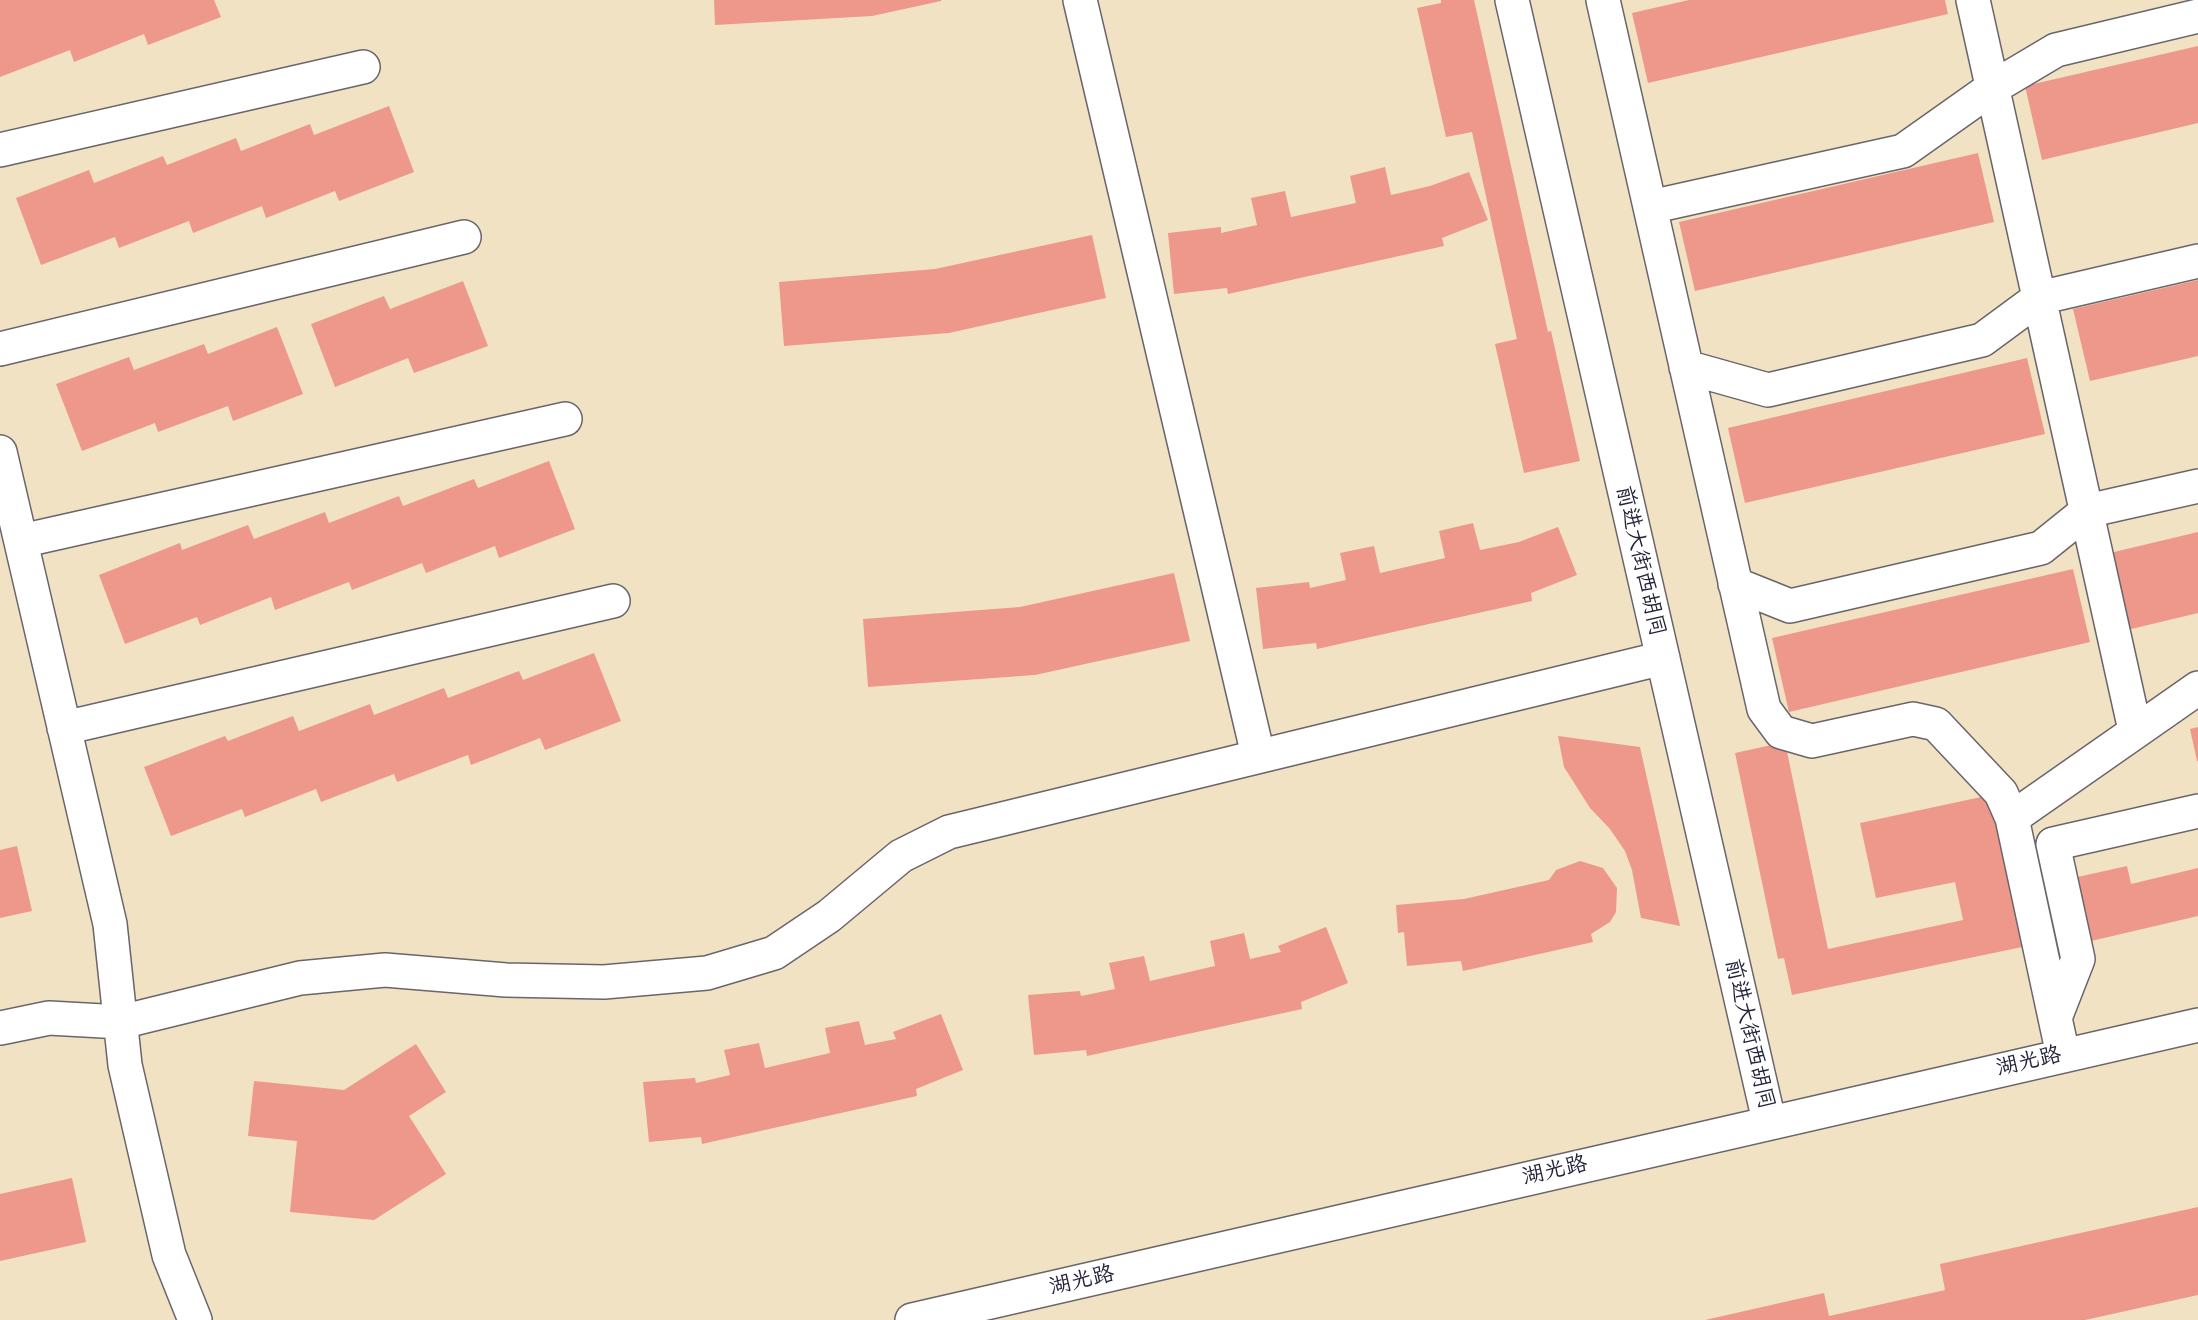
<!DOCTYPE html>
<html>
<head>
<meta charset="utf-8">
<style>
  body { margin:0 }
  canvas { display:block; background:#f0e2c3 }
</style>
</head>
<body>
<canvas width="2198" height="1320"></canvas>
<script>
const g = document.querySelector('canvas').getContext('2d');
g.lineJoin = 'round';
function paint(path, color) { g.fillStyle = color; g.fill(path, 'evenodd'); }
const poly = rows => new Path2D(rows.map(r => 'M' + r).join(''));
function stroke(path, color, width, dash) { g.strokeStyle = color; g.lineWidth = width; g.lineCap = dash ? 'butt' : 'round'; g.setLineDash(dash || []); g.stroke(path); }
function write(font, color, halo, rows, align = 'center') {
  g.font = font + ' Sriracha,"LXGW WenKai TC",sans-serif'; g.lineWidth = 5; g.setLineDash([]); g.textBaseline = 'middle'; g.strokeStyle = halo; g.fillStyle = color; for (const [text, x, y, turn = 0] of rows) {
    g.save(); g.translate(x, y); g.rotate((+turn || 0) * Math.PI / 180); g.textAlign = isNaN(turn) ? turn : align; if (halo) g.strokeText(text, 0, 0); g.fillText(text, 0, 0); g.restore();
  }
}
const building = poly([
  [0,0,214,0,221,17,148,45,144,34,74,62,70,50,0,77],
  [714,0,941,0,941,1,872,16,715,25],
  [1441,0,1474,0,1548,332,1551,331,1580,461,1524,473,1495,344,1517,339,1472,132,1446,137,1417,8,1441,3],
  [1689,0,1945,0,1948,14,1648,83,1632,13],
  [2198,46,2198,123,2042,160,2025,86],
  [389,106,414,172,339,201,335,191,266,218,262,206,193,233,189,221,119,248,115,237,41,265,16,198,89,170,94,183,163,156,167,165,236,138,241,151,310,124,314,135],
  [1978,153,1994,222,1695,291,1679,222],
  [1385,167,1391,195,1430,186,1469,172,1488,220,1442,238,1444,246,1228,294,1227,288,1174,294,1168,233,1221,227,1221,233,1257,225,1251,198,1285,191,1291,217,1356,203,1350,176],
  [1092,235,1106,298,949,333,784,346,779,282,935,269],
  [2198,280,2198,356,2090,381,2073,309],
  [463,281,488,346,414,373,408,358,335,387,311,324,384,296,390,309],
  [277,327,303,394,233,421,228,406,158,432,155,423,82,451,56,384,129,357,134,370,204,344,208,354],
  [2027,358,2045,434,1745,503,1728,428],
  [549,461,575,529,499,558,495,546,426,573,422,563,352,590,349,582,275,610,271,597,200,625,197,617,125,644,99,575,180,543,182,550,248,525,254,539,325,512,329,523,399,496,403,506,474,479,478,488],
  [1473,523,1480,550,1519,542,1558,527,1577,575,1531,593,1532,601,1317,649,1316,643,1263,649,1256,588,1309,582,1310,588,1346,580,1340,553,1374,546,1380,573,1445,558,1439,531],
  [2198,532,2198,613,2127,630,2110,553],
  [2073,569,2090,642,1789,712,1772,638],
  [1174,573,1190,641,1035,675,868,687,863,619,1020,607],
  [594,653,621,721,545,750,540,738,471,765,468,755,397,782,394,774,321,802,316,789,245,817,242,809,171,836,144,767,225,736,228,741,293,716,299,731,370,704,374,715,444,688,448,698,519,671,523,680],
  [2198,727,2198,761,2197,761,2190,729],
  [1558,736,1640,747,1680,926,1641,918,1632,870,1625,851,1610,829,1590,808,1564,767],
  [1785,742,1828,949,1963,920,1955,882,1876,898,1860,823,1995,794,2027,946,1792,995,1784,958,1778,959,1735,753],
  [17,846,32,911,0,918,0,850],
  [1580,861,1603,868,1617,888,1616,912,1610,922,1591,934,1593,942,1463,971,1461,961,1407,966,1404,932,1398,933,1396,905,1464,899,1549,880,1556,870],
  [2127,866,2131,884,2198,868,2198,916,2087,942,2073,878],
  [1326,927,1348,983,1301,1002,1302,1009,1087,1056,1086,1050,1034,1055,1028,995,1080,991,1081,996,1115,989,1109,963,1144,956,1150,981,1215,966,1210,941,1244,933,1250,959,1281,952,1278,946],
  [941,1014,963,1070,916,1089,917,1096,702,1144,701,1137,649,1142,643,1082,695,1078,696,1083,730,1075,724,1050,759,1043,765,1068,830,1053,825,1028,859,1021,865,1045,896,1039,893,1032],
  [416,1044,446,1092,409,1116,446,1174,374,1220,290,1212,297,1141,248,1136,254,1081,344,1090],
  [72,1178,86,1242,0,1261,0,1194],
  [2198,1207,2198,1295,2085,1320,1705,1320,1824,1293,1829,1316,1945,1290,1940,1264]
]);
const minor = poly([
  [1080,0,1258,755],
  [1512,0,1769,1121],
  [1603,0,1764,709,1781,732,1812,741,1913,719,1936,724,2001,793,2012,818,2063,1055],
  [1973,0,2135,730],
  [0,150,363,67],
  [1650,207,1903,151,1992,88,2056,50,2198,16],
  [0,349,464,237],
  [1686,367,1768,390,1982,340,2039,298,2198,261],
  [0,452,110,924,125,1065,169,1255,195,1320],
  [21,541,565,419],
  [1735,584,1790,606,2041,548,2087,511,2198,486],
  [64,728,613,601],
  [2012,818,2198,688],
  [2055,1018,2078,959,2053,844,2198,811],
  [0,1028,49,1018,121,1022,300,978,385,970,506,980,604,982,707,973,774,953,829,916,901,856,949,832,1663,658],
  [912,1320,2198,1025]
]);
const streetNames = [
  ["前进大街西胡同",1640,561,77],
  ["前进大街西胡同",1749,1034,77],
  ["湖光路",2029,1062,-13],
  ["湖光路",1555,1171,-13],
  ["湖光路",1082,1281,-13]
];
paint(building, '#ee988b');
stroke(minor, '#6a656b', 36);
stroke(minor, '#fff', 33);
write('22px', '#22223b', '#fff', streetNames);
</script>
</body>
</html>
